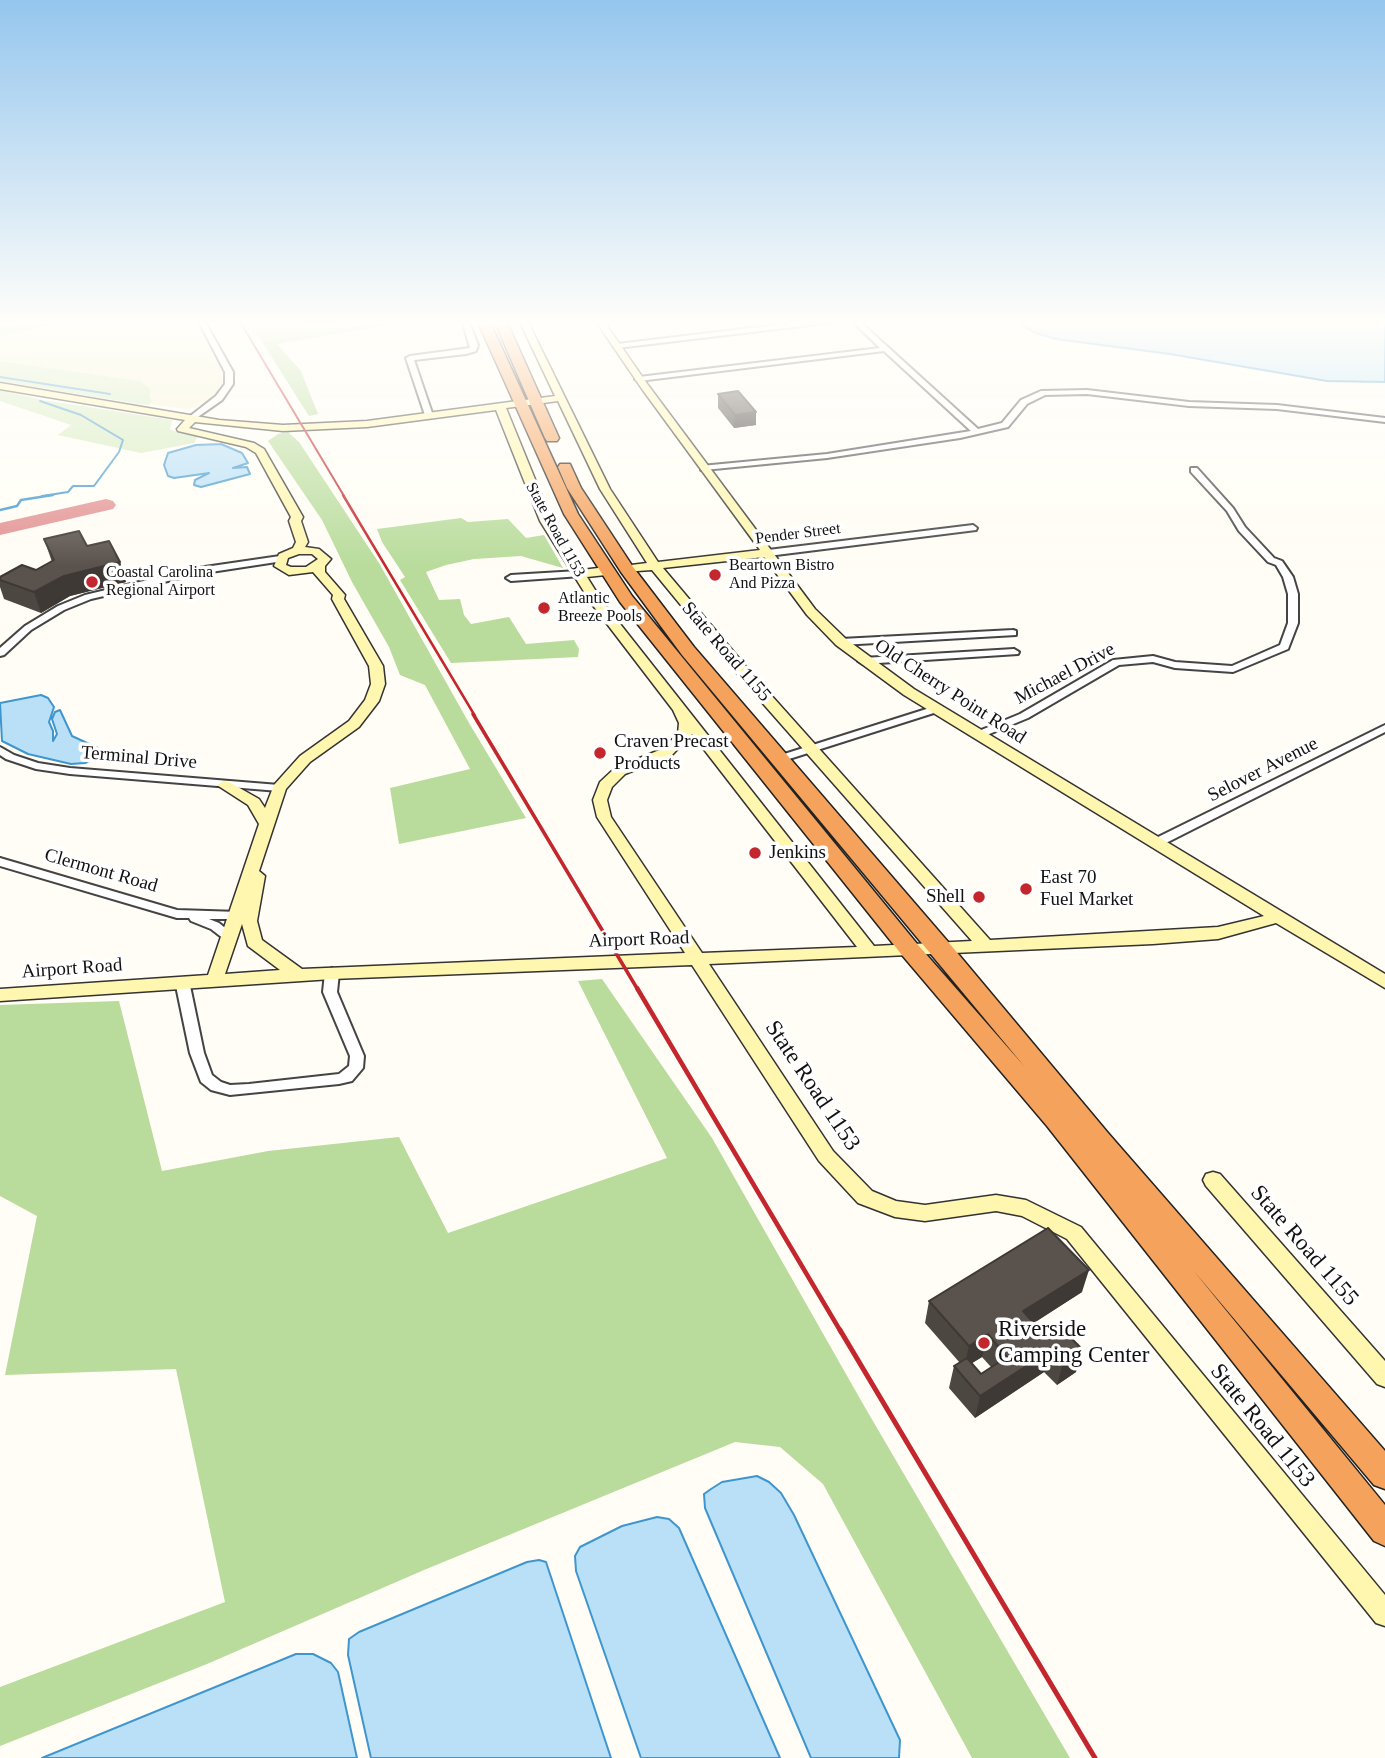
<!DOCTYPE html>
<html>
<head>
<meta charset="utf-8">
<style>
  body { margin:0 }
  canvas { display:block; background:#fffdf5 }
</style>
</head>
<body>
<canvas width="1385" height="1758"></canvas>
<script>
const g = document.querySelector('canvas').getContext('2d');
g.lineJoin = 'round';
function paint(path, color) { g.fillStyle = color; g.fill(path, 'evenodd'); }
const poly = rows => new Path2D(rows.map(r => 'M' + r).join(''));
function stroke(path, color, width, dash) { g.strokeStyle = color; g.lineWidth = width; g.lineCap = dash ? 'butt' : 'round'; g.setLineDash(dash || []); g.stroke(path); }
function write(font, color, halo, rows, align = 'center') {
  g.font = font + ' "Times New Roman",serif'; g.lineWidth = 7; g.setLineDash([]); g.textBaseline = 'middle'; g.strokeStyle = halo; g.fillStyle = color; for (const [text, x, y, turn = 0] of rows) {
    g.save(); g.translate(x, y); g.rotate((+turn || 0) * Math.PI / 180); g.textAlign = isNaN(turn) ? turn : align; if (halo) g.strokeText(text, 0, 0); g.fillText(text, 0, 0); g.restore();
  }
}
const farmland = poly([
  [77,320,192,320,220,368,223,379,220,386,213,397,196,407,186,409,150,404,152,395,140,381,0,361,0,336]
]);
const green = poly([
  [0,361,140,381,150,389,151,402,149,405,139,404,0,381],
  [0,390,43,400,172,420,170,429,173,431,198,436,194,443,141,453,58,435,71,425,0,401]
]);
const forest = poly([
  [0,320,77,320,0,336],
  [364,320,380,324,419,320,277,344,301,371,318,414,309,416,262,342,367,324],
  [288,432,299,442,379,563,469,723,526,818,399,844,390,788,470,769,425,685,400,675,389,647,352,582,322,520,268,441,278,434],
  [461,518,468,522,508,519,526,538,544,535,563,568,521,556,474,559,446,565,426,572,439,600,460,599,464,615,471,624,509,617,526,644,574,640,579,649,578,657,451,663,400,580,405,577,382,542,377,529],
  [602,979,712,1138,863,1404,1070,1758,972,1758,823,1484,780,1447,735,1442,424,1570,207,1664,0,1746,0,1687,225,1602,176,1369,5,1375,37,1216,0,1196,0,1005,119,1001,162,1171,268,1151,399,1137,448,1233,667,1158,578,981]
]);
const cemetery = poly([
  [248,320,364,320,368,324,262,342]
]);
const water = poly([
  [1011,320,1385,320,1385,382,1327,381,1170,354,1056,339,1036,333,1011,320],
  [221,444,242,453,248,463,233,468,247,467,250,474,201,487,194,485,195,480,209,473,174,478,168,476,164,465,168,453,196,445,221,444],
  [41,695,48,698,54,707,49,722,53,731,53,741,57,734,52,719,55,712,60,710,72,736,100,749,97,757,85,763,71,764,28,754,2,741,0,703,41,695],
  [757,1476,769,1482,781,1493,794,1515,900,1740,899,1758,811,1758,705,1508,704,1494,711,1489,722,1482,757,1476],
  [657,1517,669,1519,679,1528,780,1758,641,1758,576,1571,575,1556,580,1547,622,1526,657,1517],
  [539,1560,546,1562,611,1758,371,1758,348,1655,349,1639,359,1632,527,1562,539,1560],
  [296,1654,313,1654,331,1663,338,1672,357,1758,42,1758,296,1654]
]);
const streamFar1 = poly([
  [0,323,20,320],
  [0,377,110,394],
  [40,401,81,415,123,440,119,452,94,486,73,486,68,492,42,496]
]);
const stream = poly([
  [0,510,17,506,21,500,53,495]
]);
const taxiway = poly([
  [106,499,113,501,116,505,113,509,0,535,0,523,106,499]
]);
const street = poly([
  [198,320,204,320,233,372,233,384,222,400,192,421,188,419,189,417,216,396,225,384,225,372,198,320],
  [462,320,468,320,478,345,476,351,466,354,414,360,433,416,426,418,406,358,410,356,470,348,462,320],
  [819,320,839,320,836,322,617,348,613,346,617,344,819,320],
  [851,320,858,320,978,429,1002,423,1021,400,1041,391,1087,390,1189,402,1277,405,1385,418,1385,422,1277,409,1189,406,1087,394,1045,395,1027,404,1008,427,960,438,827,458,704,470,701,470,701,466,827,454,971,431,884,351,639,381,635,379,639,377,880,348,851,320],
  [1191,468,1197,468,1233,508,1245,527,1274,558,1282,561,1293,577,1298,594,1298,623,1288,649,1233,672,1175,668,1153,662,1119,665,1028,718,982,737,974,737,973,735,974,733,1020,714,1113,660,1153,656,1175,662,1232,666,1280,645,1288,623,1288,594,1283,577,1276,565,1268,562,1239,531,1227,511,1191,472,1191,468],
  [973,525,977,528,976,530,768,556,763,553,768,550,973,525],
  [280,556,285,559,283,561,198,574,91,599,64,610,31,630,4,655,0,656,0,648,25,626,58,606,85,595,198,568,280,556],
  [578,571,583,574,581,576,511,581,506,578,511,575,578,571],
  [1013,630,1016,631,1016,635,841,645,836,642,841,639,1013,630],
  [1014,649,1019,652,1018,654,863,664,858,661,863,658,1014,649],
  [936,706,940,707,941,709,940,711,786,760,782,761,776,758,778,756,936,706],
  [1385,725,1385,732,1160,846,1152,846,1150,843,1152,840,1385,725],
  [0,747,14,755,38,763,70,768,279,785,285,788,279,791,70,774,36,769,6,759,0,755,0,747],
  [0,858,177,910,239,912,241,915,235,919,209,919,219,923,235,936,229,940,224,939,211,929,191,921,189,918,177,918,0,866,0,858],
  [332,968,337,970,339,973,337,992,364,1056,363,1068,352,1081,339,1084,230,1095,211,1090,201,1082,190,1053,175,981,177,978,187,978,189,981,204,1053,212,1075,221,1082,230,1085,249,1084,339,1074,349,1066,350,1056,323,992,325,973,327,970,332,968]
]);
const secondary = poly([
  [519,320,527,320,610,489,658,562,760,550,642,389,595,320,603,320,648,385,815,609,846,639,914,689,1385,974,1385,988,1276,923,1218,939,1153,944,709,964,833,1151,872,1191,896,1201,925,1205,996,1195,1026,1200,1081,1227,1385,1595,1385,1626,1376,1623,1067,1239,1022,1216,996,1211,925,1221,895,1217,858,1203,819,1161,692,965,332,979,0,1001,0,989,208,975,259,824,248,805,217,785,224,781,229,782,259,799,265,808,274,785,300,756,349,721,365,700,371,684,369,666,332,599,333,595,313,572,289,575,274,566,279,554,293,548,296,542,289,521,291,517,256,453,246,447,178,431,177,429,185,420,0,389,0,383,219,420,283,425,367,421,555,396,519,320],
  [558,401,600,489,647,563,623,566,623,572,652,570,744,682,972,941,874,946,602,601,587,577,606,575,612,571,606,567,582,570,552,521,506,408,558,401],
  [496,410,540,521,591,603,673,710,679,723,678,734,662,749,615,768,600,782,593,800,597,817,685,953,302,969,262,940,257,921,265,876,259,871,286,789,310,762,359,727,379,701,385,684,383,666,344,599,345,595,325,572,325,566,331,559,319,549,305,547,308,542,301,521,303,517,264,449,254,443,189,428,195,422,283,431,367,427,496,410],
  [299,554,312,554,318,559,306,567,291,567,286,565,288,558,299,554],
  [764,557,807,615,836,645,904,695,1264,916,1218,927,990,940,754,676,663,568,764,557],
  [692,734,857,947,702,953,611,817,607,800,612,787,625,774,672,755,692,734],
  [242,924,248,946,280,970,225,974,242,924],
  [1213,1172,1220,1174,1385,1361,1385,1387,1377,1384,1206,1186,1203,1180,1206,1174,1213,1172]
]);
const highway = poly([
  [477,320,489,320,578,514,632,596,918,945,1024,1066,682,655,621,572,567,488,558,467,560,464,570,464,581,488,633,567,694,647,949,943,1108,1133,1385,1451,1385,1489,1374,1485,1193,1270,1385,1505,1385,1546,1374,1541,1047,1126,902,955,620,602,564,514,477,320],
  [494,320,506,320,559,438,557,441,547,441,545,438,494,320]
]);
const railFar4 = poly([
  [239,320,344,496]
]);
const railFar3 = poly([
  [343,495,475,716]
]);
const railFar2 = poly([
  [473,714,638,990]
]);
const railFar1 = poly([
  [637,988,841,1332]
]);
const rail = poly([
  [840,1330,1095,1758]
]);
const wall = poly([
  [718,394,756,425,734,428,718,408],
  [44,539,87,546,120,562,126,582,70,596,41,613,4,599,0,587,0,577,36,570,52,562],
  [1082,1292,1033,1323,1076,1372,1057,1385,1044,1372,975,1418,949,1388,954,1366,960,1363,925,1323,929,1301],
  [982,1357,991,1367,981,1374,972,1363]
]);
const shadedWall = poly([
  [756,412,756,425,734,428,735,415],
  [120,562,126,582,70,596,41,613,34,592,64,576],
  [1089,1270,1082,1292,1017,1334,1023,1311],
  [988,1334,982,1357,964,1368,969,1346],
  [1051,1350,1044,1372,975,1418,980,1396],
  [1083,1350,1076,1372,1057,1385,1063,1363]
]);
const building = poly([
  [738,391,756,412,735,415,718,394,738,391],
  [79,531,87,546,109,541,120,562,64,576,34,592,0,580,0,577,22,565,36,570,54,560,44,539,79,531],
  [1048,1228,1089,1270,1023,1311,1046,1337,1051,1334,1057,1336,1064,1331,1083,1350,1063,1363,1051,1350,980,1396,954,1366,967,1358,981,1374,1007,1357,988,1334,969,1346,929,1301,1048,1228]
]);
const markers = [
  [715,575,7,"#c4262e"],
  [92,582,7,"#c4262e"],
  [544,608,7,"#c4262e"],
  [600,753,7,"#c4262e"],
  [755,853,7,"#c4262e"],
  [1026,889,7,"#c4262e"],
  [979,897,7,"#c4262e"],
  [984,1343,7,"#c4262e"]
];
const farStreetnames = [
  ["State Road 1153",555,530,61],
  ["Pender Street",798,534,-7]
];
const farPoinames = [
  ["Beartown Bistro",729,566],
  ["And Pizza",729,584],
  ["Coastal Carolina",106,573],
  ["Regional Airport",106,591],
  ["Atlantic",558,599],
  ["Breeze Pools",558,617]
];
const streetNames = [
  ["State Road 1155",726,652,49],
  ["Michael Drive",1065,674,-28],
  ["Old Cherry Point Road",950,692,33],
  ["Terminal Drive",139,758,5],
  ["Selover Avenue",1263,770,-27],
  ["Clermont Road",101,871,16],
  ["Airport Road",639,940,-2],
  ["Airport Road",72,969,-4]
];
const poiNames = [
  ["Craven Precast",614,742],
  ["Products",614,764],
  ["Jenkins",769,853],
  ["East 70",1040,878],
  ["Fuel Market",1040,900],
  ["Shell",965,897,"right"]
];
const nearStreetnames = [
  ["State Road 1153",812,1086,56],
  ["State Road 1155",1304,1246,49],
  ["State Road 1153",1262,1426,51]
];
const nearPoinames = [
  ["Riverside",998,1330],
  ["Camping Center",998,1356]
];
paint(farmland, '#f6f3d4');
paint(green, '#d5ebbd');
paint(forest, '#b9dc9c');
paint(cemetery, '#d9e3c4');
paint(water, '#b9e0f7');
stroke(water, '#3f96cf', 2);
stroke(streamFar1, '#3f96cf', 2);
stroke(stream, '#3f96cf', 2.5);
paint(taxiway, '#e29292');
stroke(street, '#444', 4);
stroke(secondary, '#333', 3);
stroke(highway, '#222', 3);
paint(street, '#fff');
paint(secondary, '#fff6b0');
paint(highway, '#f5a25d');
stroke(railFar4, '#c4262e', 2);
stroke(railFar3, '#c4262e', 2.5);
stroke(railFar2, '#c4262e', 3.5);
stroke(railFar1, '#c4262e', 4.5);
stroke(rail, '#c4262e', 5);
paint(wall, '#4d4742');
paint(shadedWall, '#3f3936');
paint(building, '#5a524d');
stroke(building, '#3f3936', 2);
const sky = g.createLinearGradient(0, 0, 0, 566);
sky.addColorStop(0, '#95c6ee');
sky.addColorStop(0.57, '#fffefa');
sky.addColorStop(1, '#fffefa00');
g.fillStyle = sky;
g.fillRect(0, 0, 1385, 566);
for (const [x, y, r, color] of markers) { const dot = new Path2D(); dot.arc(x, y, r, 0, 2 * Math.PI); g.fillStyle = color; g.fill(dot); stroke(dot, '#fff', 2.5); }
write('16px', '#111', '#fff', farStreetnames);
write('16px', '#111', '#fff', farPoinames, 'left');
write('19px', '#111', '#fff', streetNames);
write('19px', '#111', '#fff', poiNames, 'left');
write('23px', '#111', '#fff', nearStreetnames);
write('23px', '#111', '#fff', nearPoinames, 'left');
</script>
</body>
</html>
